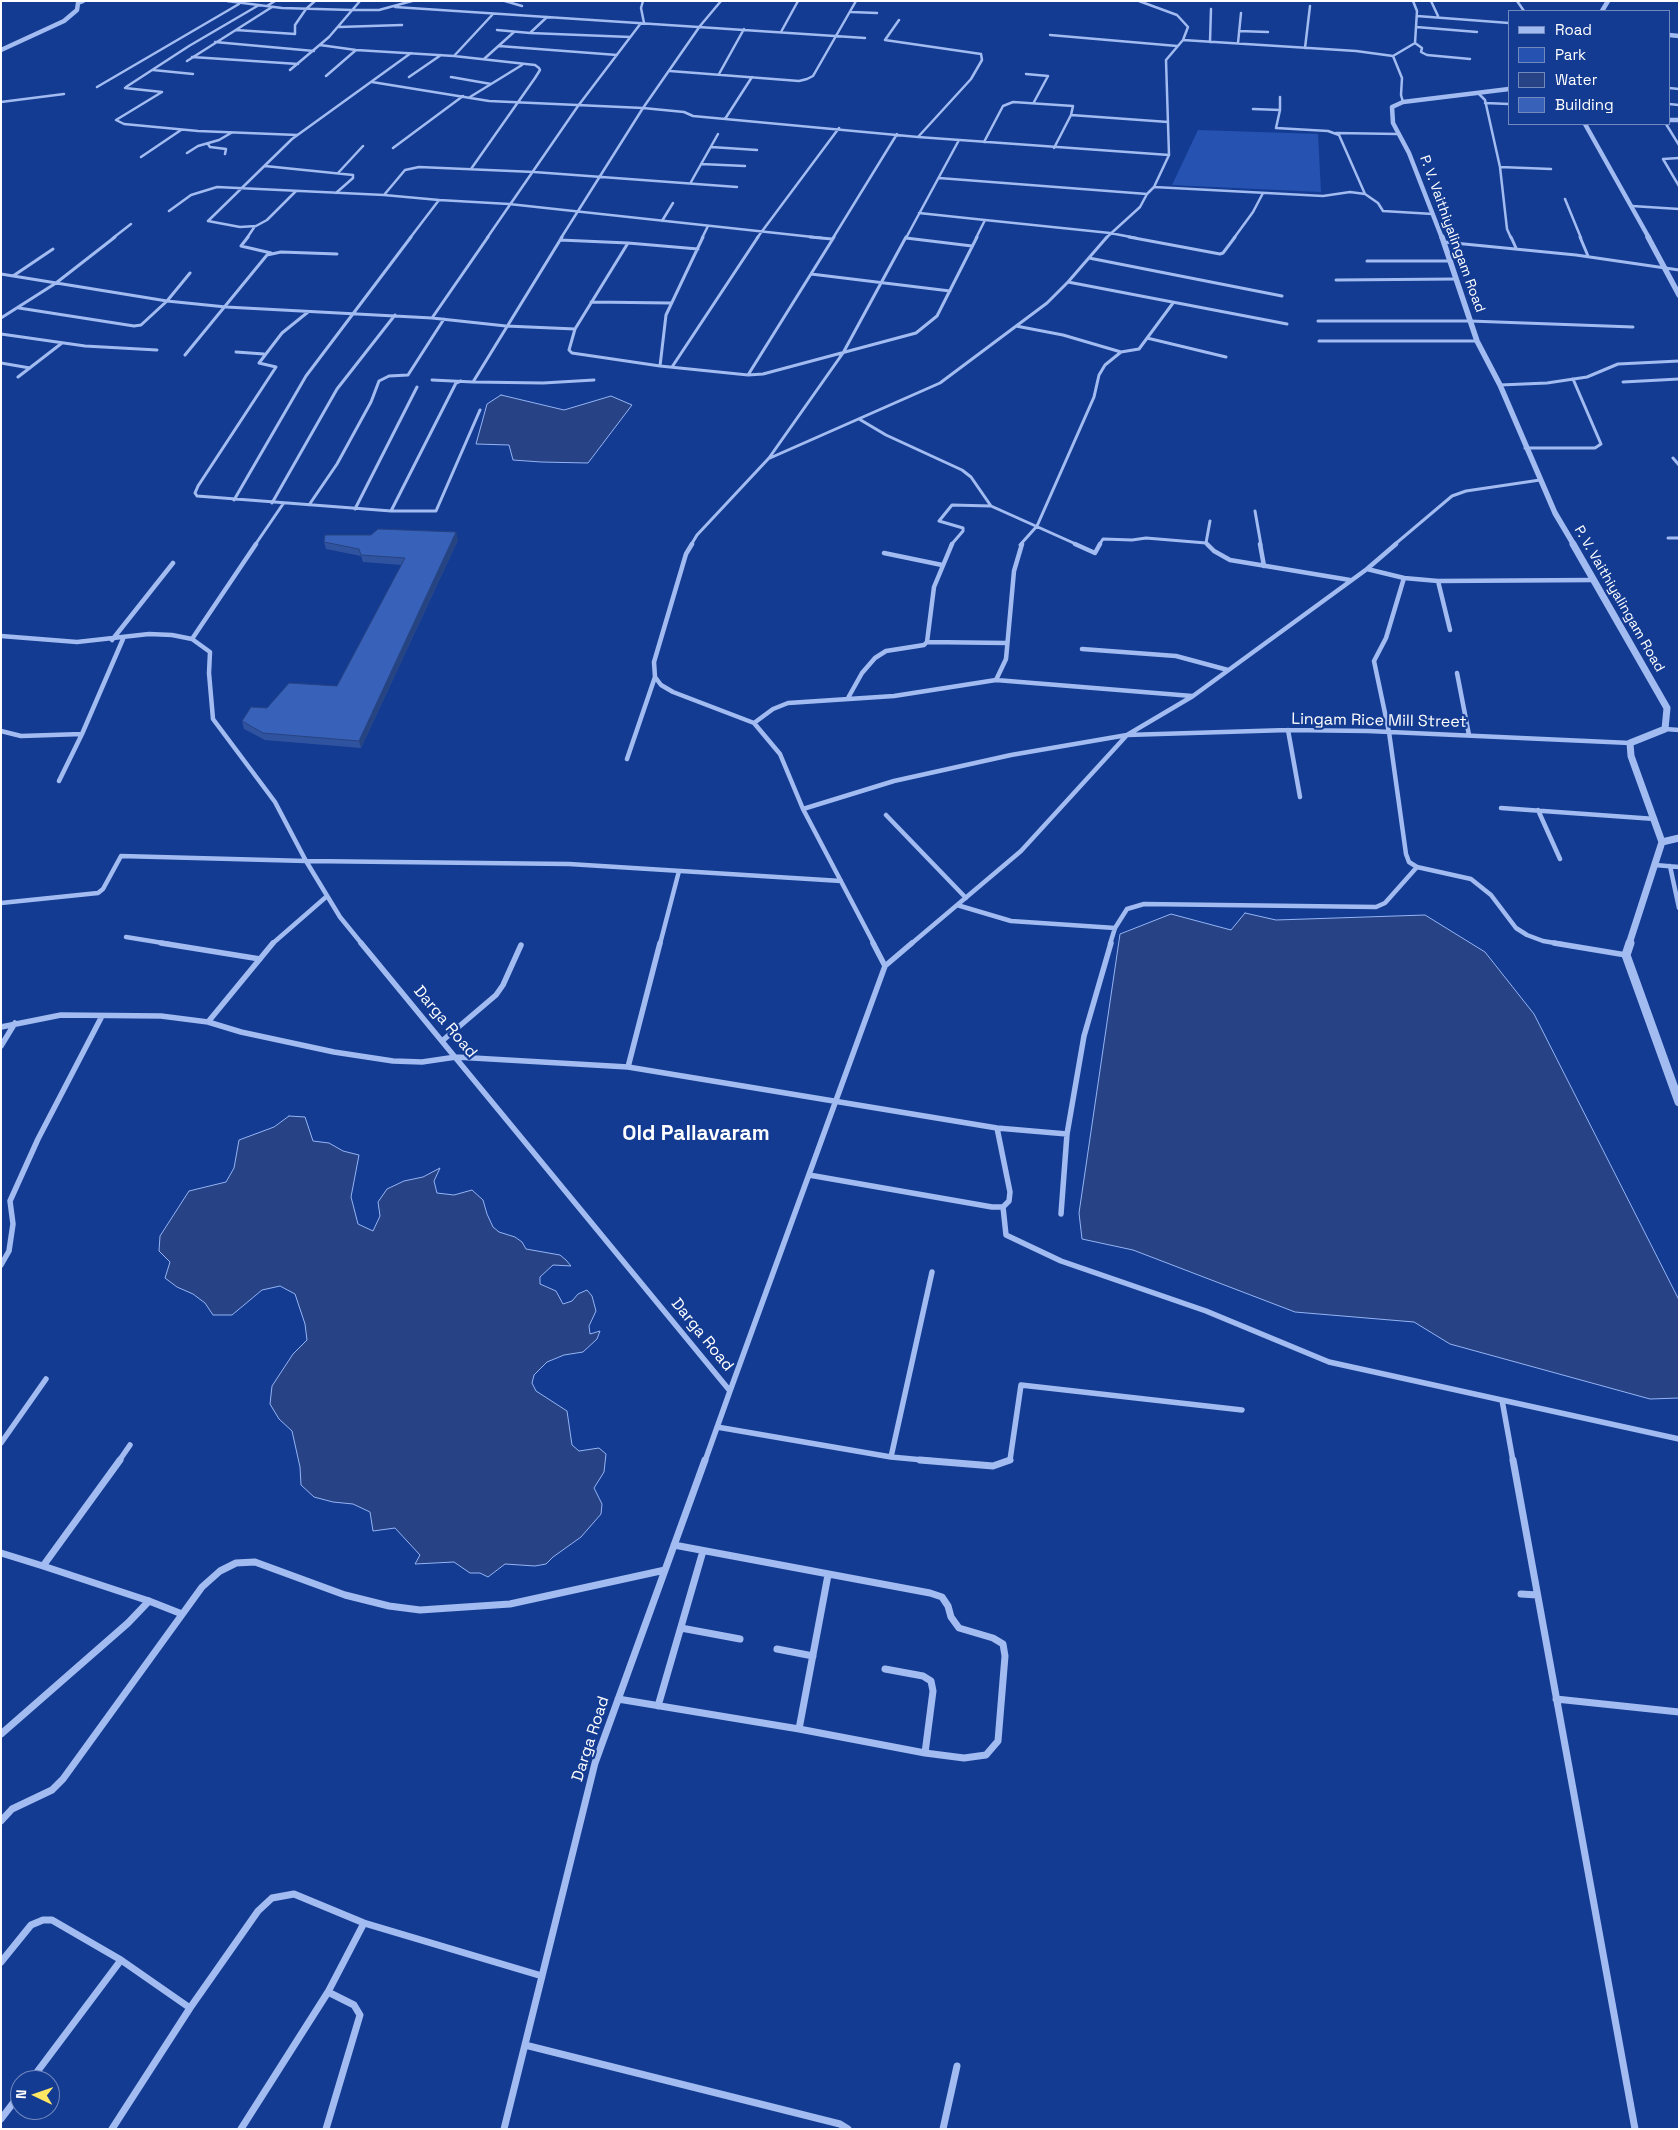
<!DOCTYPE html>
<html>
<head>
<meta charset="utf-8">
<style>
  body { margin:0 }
  #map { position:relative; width:1680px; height:2130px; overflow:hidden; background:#143b92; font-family:"Space Grotesk",sans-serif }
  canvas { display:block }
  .frame { position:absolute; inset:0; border:2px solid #fff; pointer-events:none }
  .legend { position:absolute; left:1508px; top:10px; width:162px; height:115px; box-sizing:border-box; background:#143b92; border:1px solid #7289be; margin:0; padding:6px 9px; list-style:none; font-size:15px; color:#fff }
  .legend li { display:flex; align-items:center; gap:10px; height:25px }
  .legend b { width:25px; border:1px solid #7289be }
  .north { position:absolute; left:10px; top:2070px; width:50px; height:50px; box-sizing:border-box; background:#143b92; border:1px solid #7289be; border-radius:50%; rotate:273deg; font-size:14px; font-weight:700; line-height:20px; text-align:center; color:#fff }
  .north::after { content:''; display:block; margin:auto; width:18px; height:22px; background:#ffe663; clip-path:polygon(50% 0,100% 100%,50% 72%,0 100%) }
</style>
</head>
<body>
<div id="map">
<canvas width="1680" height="2130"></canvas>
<div class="frame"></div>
<ul class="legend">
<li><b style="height:6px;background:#a2bcf1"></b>Road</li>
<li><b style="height:14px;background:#2653b1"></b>Park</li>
<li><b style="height:14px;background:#274385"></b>Water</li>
<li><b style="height:14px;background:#3861b9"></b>Building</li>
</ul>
<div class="north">N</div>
</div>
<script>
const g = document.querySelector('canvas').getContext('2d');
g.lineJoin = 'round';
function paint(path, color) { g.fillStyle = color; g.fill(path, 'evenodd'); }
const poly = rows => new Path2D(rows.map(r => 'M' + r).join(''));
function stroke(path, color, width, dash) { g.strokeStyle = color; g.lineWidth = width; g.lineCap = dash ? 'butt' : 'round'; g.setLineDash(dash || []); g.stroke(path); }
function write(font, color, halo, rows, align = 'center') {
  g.font = font + ' "Space Grotesk",sans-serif'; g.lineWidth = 4.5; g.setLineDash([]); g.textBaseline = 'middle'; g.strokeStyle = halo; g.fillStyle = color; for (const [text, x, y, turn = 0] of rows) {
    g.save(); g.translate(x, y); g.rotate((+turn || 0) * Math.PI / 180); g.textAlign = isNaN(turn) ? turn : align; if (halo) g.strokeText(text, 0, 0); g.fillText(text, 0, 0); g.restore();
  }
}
const green = poly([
  [1198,130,1318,134,1321,192,1172,185]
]);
const water = poly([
  [501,395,564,410,611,396,632,405,588,463,541,462,513,460,509,445,476,444,487,404,501,395],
  [1245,913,1276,920,1425,915,1485,952,1534,1014,1679,1300,1679,1398,1650,1399,1450,1344,1414,1322,1295,1312,1133,1250,1082,1239,1079,1213,1120,934,1171,914,1231,930,1245,913],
  [289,1116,305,1117,313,1141,329,1143,343,1151,359,1155,351,1197,358,1224,373,1231,380,1216,378,1202,387,1189,404,1181,423,1177,440,1168,434,1181,437,1193,454,1195,472,1190,483,1200,487,1214,493,1227,499,1232,515,1237,522,1242,526,1249,560,1255,566,1260,571,1266,553,1265,540,1277,540,1284,556,1291,563,1304,572,1301,578,1294,587,1290,592,1296,596,1311,589,1326,590,1334,600,1331,597,1339,583,1352,564,1355,547,1362,534,1375,532,1383,536,1391,567,1411,572,1445,579,1451,599,1448,606,1454,604,1472,594,1488,602,1504,601,1514,581,1537,553,1557,546,1564,535,1566,505,1564,488,1577,480,1573,470,1573,454,1562,415,1564,420,1555,395,1528,373,1531,370,1512,353,1504,333,1502,314,1497,301,1485,300,1467,292,1431,279,1419,270,1404,272,1386,293,1354,307,1340,305,1324,295,1294,280,1286,262,1290,232,1315,213,1315,205,1303,193,1294,177,1287,165,1278,170,1262,159,1251,160,1236,189,1191,226,1182,234,1168,239,1140,274,1127,289,1116]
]);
const minorFar4 = poly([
  [227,1,282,8,352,10,379,10,412,1],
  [505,1,522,6],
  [643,1,641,8,644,23],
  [1431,1,1438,16],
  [1517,1,1524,11],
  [267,6,275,1],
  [395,7,865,38],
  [851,12,877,13],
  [1417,16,1509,23],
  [547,17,530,33,630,37],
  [899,20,885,40,981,54,982,60,971,79,918,137],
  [339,27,402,25],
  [1416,27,1477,32],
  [236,30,295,34,295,25,306,9,315,1],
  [497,30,530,33],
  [1239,31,1268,32],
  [781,32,798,1],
  [1050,35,1177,46],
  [1183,40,1356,51,1393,56,1415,43,1417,11,1413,1],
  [215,42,314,51],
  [1210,42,1211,9],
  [1238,43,1241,13],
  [1415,43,1422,48,1421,52,1427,55,1470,59],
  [320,45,356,50,454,56,535,65,539,68,540,70,535,78,471,169],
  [499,46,617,55],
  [1305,48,1310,6],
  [454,56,493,14],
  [1393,56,1402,78,1401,95,1403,102],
  [192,57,298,64],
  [484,59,514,32],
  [187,61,272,7],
  [153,70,193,74],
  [290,70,329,37,360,1],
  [670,71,799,81,807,79,813,76,856,1],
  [719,74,744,29],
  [1026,74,1048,76,1034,102],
  [326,76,356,50],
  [409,77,441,55],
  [451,77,491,84],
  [372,82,489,101,643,108,684,112,693,116,918,137,1169,155],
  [97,87,239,4],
  [126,87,189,46,259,5],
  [125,88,162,92,116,120,124,124,198,131,297,135],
  [1669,88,1679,89],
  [1478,93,1485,100,1500,167],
  [470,97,522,65],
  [1,102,64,94],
  [1485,103,1509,104],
  [1669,104,1679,105],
  [1253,109,1280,110,1280,97],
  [1280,110,1276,128,1328,131,1339,135,1365,194],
  [1071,115,1168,122],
  [725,119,752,77],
  [1666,124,1679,145],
  [1336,133,1398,134],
  [984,142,1003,106,1013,102,1073,106,1071,115,1054,148],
  [208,144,210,147,226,149,225,154],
  [711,147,757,150],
  [393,148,463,96],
  [187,153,198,146,219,140,231,133],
  [141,157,181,130],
  [1679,158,1663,159,1679,186],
  [701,164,745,166],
  [265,166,353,175,353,178,336,193],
  [338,173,363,146],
  [939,178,1147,194],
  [691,182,718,134],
  [1154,187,1323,196,1350,192,1365,194,1378,203,1383,211,1433,214],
  [296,191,267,220,256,226,240,227,208,221,292,139,411,53],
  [384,195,405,170,419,167,534,172,737,187],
  [1565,199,1581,238],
  [1632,206,1679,209],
  [169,211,191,195,217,187,384,195,439,200],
  [919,213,985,220],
  [662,221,673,203],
  [113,238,131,224],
  [247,238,255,226],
  [410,238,439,200,509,204,822,238],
  [487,238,578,106,641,23],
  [561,238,643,108,700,26,721,1],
  [702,238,708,226],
  [757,238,839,128],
  [833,238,897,134],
  [906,238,959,140],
  [976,238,985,220,1110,233,1136,238],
  [1106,238,1140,207,1147,194,1154,187,1169,155,1166,60,1183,40,1188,27,1177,15,1139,1],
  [1234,238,1253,212,1263,193],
  [1511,238,1507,229,1500,167,1551,169]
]);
const minorFar3 = poly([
  [248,237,241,246,271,253],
  [562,237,473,382,543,383,594,380],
  [810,237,832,239],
  [1129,237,1220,254,1223,253,1235,237],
  [1511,237,1516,248],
  [1580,237,1588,256],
  [906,238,972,246],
  [560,240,628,243,575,329,569,350,572,353,660,366,748,375,763,374,916,333,937,316,977,237],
  [1444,242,1576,255,1679,270],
  [628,243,698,249],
  [1089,258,1282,296],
  [1367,261,1451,261],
  [1,274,167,301,226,307,432,318,506,326,575,329],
  [811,274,950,291],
  [13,276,53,249],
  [1336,280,1456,279],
  [1068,282,1287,324],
  [591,302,670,303],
  [19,308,134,326,141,325,167,301,190,273],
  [308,312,282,333,259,363,276,367,198,486,195,493,197,496,391,511,436,511,480,410],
  [1,318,56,283,115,237],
  [432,318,488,237],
  [1318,321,1470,321,1633,327],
  [1016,326,1063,335,1121,352,1105,365,1099,375,1094,397,1037,526,1020,545],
  [1,334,85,346,157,350],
  [1147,338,1226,357],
  [1319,341,1477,341],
  [236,352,264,354],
  [1121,352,1139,349,1173,303],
  [185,355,267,255,281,252,337,254],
  [1,363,30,368],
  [660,366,666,315,703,237],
  [672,367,758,237],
  [748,375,834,237],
  [18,377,62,343],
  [432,380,473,382],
  [1623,382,1679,379],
  [1500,385,1547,383,1587,377,1618,364,1679,361],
  [859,419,886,435,962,470,971,477,991,506,1078,545],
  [1525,448,1595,448,1601,444,1573,379],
  [770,458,940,383,1047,303,1068,282,1107,237],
  [1673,458,1679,465],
  [234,500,306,376,411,237],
  [272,503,337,389,395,315],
  [309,505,337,464,371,402,379,381,389,376,408,375,444,319],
  [355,509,417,387],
  [391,511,456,383,461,381],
  [1255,511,1261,545],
  [1668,538,1679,538],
  [255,545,283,504],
  [691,545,697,535,769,458,843,353,906,237],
  [951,545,963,531,963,528,939,521,952,505,991,506],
  [1099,545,1103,539,1132,540,1146,538,1206,543],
  [1208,545,1206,543,1210,521],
  [1394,545,1452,496,1466,491,1540,480]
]);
const minorFar2 = poly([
  [692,544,686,554,654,662,655,677,661,685,673,692,754,723,780,754,803,809,874,944],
  [1075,544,1095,553,1100,544],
  [1207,544,1214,551,1230,560,1350,580],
  [1260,544,1264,566],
  [884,553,942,565],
  [1367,569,1404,578,1438,581,1593,580],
  [1404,578,1386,638,1374,661,1389,732,1406,854,1409,862,1417,867,1471,879,1491,895,1516,928,1527,935,1543,941,1561,944],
  [1438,581,1450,630],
  [1,636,77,642,149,634,172,635,192,639,210,652,209,673,213,719,275,802,306,861,569,864,841,881],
  [192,639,256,544],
  [112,640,173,563],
  [927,642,934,587,952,544],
  [1082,649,1176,656,1228,670],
  [1457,673,1469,735],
  [996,680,1192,696],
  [848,698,862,673,875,658,886,651,924,645,927,642,1007,643],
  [754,723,773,709,788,703,894,696,996,680,1006,659,1014,571,1022,544],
  [1665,729,1679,730],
  [1288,730,1300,797],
  [1,731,21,736,82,734],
  [627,759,655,677],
  [59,781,82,734,123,639],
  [1501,808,1655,819],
  [803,809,894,781,1011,755,1127,735,1288,730,1368,731,1630,743],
  [1538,810,1560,859],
  [886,815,966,898],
  [1655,865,1679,867],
  [1670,866,1679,908],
  [1,903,98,893,103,889,121,856,306,861,340,917,362,944],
  [957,905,1011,921,1115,928],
  [126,937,169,944],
  [272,944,326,897],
  [660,944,679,871],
  [911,944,1021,851,1127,735,1193,696,1367,569,1396,544],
  [1110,944,1115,928,1127,909,1144,904,1376,907,1385,903,1417,867]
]);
const minorFar1 = poly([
  [161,943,260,959],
  [361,943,730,1391,705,1461],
  [873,943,885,966],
  [1554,943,1626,955],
  [208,1022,273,943],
  [1,1027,61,1015,161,1016,208,1022,241,1032,334,1052,393,1061,422,1062,456,1057,628,1067,997,1128,1067,1134,1084,1036,1111,943],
  [442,1041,496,995,503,985,521,945],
  [1,1046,15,1023],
  [628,1067,660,943],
  [809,1175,992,1207,1003,1207,1009,1201,1010,1192,997,1128],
  [1003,1207,1006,1235,1061,1261,1206,1311,1329,1362,1679,1439],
  [1061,1214,1067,1134],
  [1,1265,9,1251,13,1224,10,1201,38,1139,102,1016],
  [730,1391,885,966,912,943],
  [1502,1400,1513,1461],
  [717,1427,891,1457,934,1461],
  [1,1443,46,1379],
  [891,1457,932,1272],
  [119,1461,130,1445],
  [1008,1461,1010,1460,1021,1385,1242,1410]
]);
const minor = poly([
  [920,1460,993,1466,1010,1460],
  [1513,1460,1635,2129],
  [674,1545,930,1593,942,1597,948,1606,951,1617,959,1628,993,1638,1003,1644,1005,1656,998,1741,986,1755,964,1758,925,1753],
  [1,1553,43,1566,120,1460],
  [43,1566,149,1601,182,1614],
  [1521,1594,1537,1595],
  [681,1628,740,1639],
  [777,1649,813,1656],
  [618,1699,799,1729,828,1575],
  [1556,1699,1679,1712],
  [658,1706,703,1551],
  [799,1729,925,1753,933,1691,931,1681,923,1676,885,1669],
  [1,1734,128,1623,149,1601],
  [1,1821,12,1809,52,1790,63,1779,202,1587,220,1571,236,1563,255,1562,345,1595,389,1606,420,1610,510,1604,665,1570],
  [1,1962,31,1925,43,1920,52,1920,121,1960,190,2008],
  [525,2045,840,2124,848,2129],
  [31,2080,121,1960],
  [1,2119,20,2094],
  [112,2129,190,2008,258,1911,272,1898,294,1894,364,1923,542,1976],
  [241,2129,328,1992,364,1923],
  [326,2129,360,2015,354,2005,328,1992],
  [504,2129,595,1763,705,1460],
  [943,2129,957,2066]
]);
const tertiaryFar3 = poly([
  [1602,11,1608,1],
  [1669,35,1679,36],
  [1,50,64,21,77,10,78,3,83,1],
  [1669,120,1679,120],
  [1585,124,1649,238],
  [1442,238,1409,153,1393,123,1392,107,1403,102,1509,89]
]);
const tertiaryFar2 = poly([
  [1442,237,1477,341,1500,385,1555,513,1574,545],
  [1648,237,1679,295]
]);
const tertiaryFar1 = poly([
  [1573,544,1667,708,1665,729,1630,743,1631,756,1662,842,1629,944],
  [1662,842,1679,838]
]);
const tertiary = poly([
  [1630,943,1626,955,1679,1102]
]);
const wall = poly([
  [458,540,361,748,265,740,244,729,242,721,267,708,337,686,402,565,363,562,361,556,326,549,324,542]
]);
const shadedWall = poly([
  [456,532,458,540,361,748,359,741]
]);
const building = poly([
  [378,529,456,532,359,741,263,733,242,721,251,707,267,708,289,683,337,686,405,558,361,555,359,549,324,542,325,535,371,535,378,529]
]);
const farStreetnames = [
  ["P. V. Vaithiyalingam Road",1452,234,70],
  ["P. V. Vaithiyalingam Road",1619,599,60]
];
const streetNames = [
  ["Lingam Rice Mill Street",1379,721,1],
  ["Darga Road",445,1022,50],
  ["Darga Road",702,1335,51],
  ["Darga Road",591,1739,-72]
];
const districtNames = [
  ["Old Pallavaram",696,1134]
];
paint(green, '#2653b1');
paint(water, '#274385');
stroke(water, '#94b4f4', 1);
stroke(minorFar4, '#a2bcf1', 2.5);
stroke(minorFar3, '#a2bcf1', 3);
stroke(minorFar2, '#a2bcf1', 4.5);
stroke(minorFar1, '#a2bcf1', 5.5);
stroke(minor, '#a2bcf1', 7);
stroke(tertiaryFar3, '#a2bcf1', 4.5);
stroke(tertiaryFar2, '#a2bcf1', 5.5);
stroke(tertiaryFar1, '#a2bcf1', 7);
stroke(tertiary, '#a2bcf1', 9);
paint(wall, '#30539f');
paint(shadedWall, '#274482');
paint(building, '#3861b9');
stroke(building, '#274482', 1);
write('14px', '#fff', '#143b92', farStreetnames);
write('16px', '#fff', '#143b92', streetNames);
write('bold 21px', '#fff', '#143b92', districtNames);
</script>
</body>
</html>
